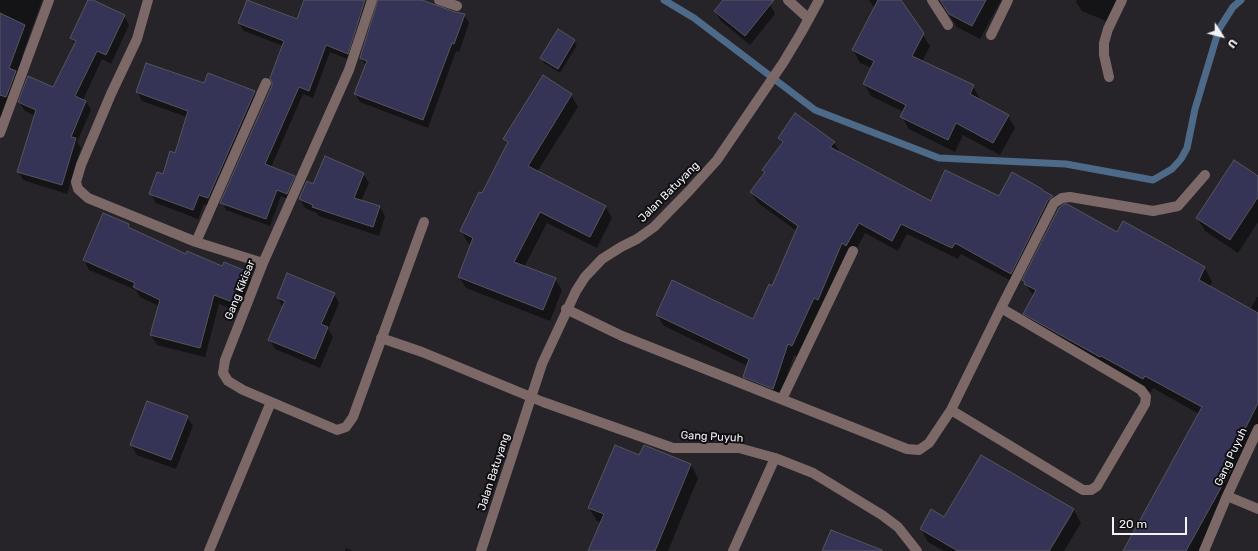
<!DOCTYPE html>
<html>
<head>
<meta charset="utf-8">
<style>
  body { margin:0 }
  #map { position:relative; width:1258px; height:551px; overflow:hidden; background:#262429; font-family:Rubik,sans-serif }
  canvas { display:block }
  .north { position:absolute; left:1202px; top:16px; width:40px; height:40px; -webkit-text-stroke:3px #0f0e10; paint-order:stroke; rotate:126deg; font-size:11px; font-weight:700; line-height:16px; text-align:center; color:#f4f2f6 }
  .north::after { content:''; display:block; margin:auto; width:14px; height:18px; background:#f4f2f6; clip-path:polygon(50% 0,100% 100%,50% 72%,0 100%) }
  .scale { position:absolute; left:1112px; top:517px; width:75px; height:18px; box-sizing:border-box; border:2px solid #f4f2f6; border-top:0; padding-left:5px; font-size:12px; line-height:14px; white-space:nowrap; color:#f4f2f6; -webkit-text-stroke:3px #0f0e10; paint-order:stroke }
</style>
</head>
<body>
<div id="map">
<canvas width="1258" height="551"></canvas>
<div class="north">U</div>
<div class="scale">20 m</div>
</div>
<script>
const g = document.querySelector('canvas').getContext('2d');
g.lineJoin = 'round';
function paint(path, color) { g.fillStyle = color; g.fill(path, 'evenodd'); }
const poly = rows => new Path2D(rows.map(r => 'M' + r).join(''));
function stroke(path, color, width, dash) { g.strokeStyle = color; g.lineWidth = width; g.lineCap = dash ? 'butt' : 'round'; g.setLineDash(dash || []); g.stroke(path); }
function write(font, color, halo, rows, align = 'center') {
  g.font = font + ' Rubik,sans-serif'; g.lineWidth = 4; g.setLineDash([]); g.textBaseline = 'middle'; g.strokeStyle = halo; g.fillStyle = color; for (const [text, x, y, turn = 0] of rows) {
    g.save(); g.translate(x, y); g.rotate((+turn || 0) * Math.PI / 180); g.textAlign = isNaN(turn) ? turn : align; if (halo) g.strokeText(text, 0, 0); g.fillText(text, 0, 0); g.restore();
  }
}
const shadow = poly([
  [0,0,42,0,22,56,24,61,0,122],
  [89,0,124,16,129,25,111,64,102,59,83,100,86,101,91,110,77,142,81,148,67,194,23,180,18,171,35,116,25,111,19,102,54,88,75,44,71,38],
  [305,0,365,0,369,7,352,61,330,52,313,98,303,94,271,167,294,177,298,184,291,201,281,196,270,226,226,210,222,202,273,86,283,46,244,31,239,23,298,20],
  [379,0,418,0,455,13,464,15,469,23,459,52,456,51,428,128,360,102,355,94,366,66,361,58],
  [724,0,765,0,770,4,775,14,750,45,721,21,715,11],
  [869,0,900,0,930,46,922,62,973,86,980,99,979,100,1008,116,1015,128,1000,155,963,135,955,152,909,129,902,117,904,112,871,96,864,84,872,68,860,63,853,50,875,9],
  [930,0,1001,0,980,39,957,27,944,7,939,6],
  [1077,0,1121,0,1111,23,1082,11,1076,2],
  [574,41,577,45,560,73,544,63,542,58],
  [208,75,255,92,260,102,213,207,204,204,198,219,156,203,151,194,164,176,176,154,187,117,142,101,137,91,204,84],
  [571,95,578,107,537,172,606,207,612,218,597,248,547,223,524,267,555,279,562,290,550,321,466,288,459,277,471,244,468,243,461,231,483,195,508,145,504,139],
  [779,138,834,142,840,153,931,202,1000,197,1043,192,1052,197,1058,208,1054,211,1017,284,961,254,958,259,907,234,898,251,865,233,824,310,820,308,798,357,794,355,779,399,751,388,744,377,748,366,664,326,657,315,754,320,773,287,797,231,758,203,751,192,765,173,763,170,782,144],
  [363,173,369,183,361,201,380,207,385,216,379,236,319,216,317,213,305,208,300,199,313,185],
  [1258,177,1258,222,1238,253,1205,231,1197,218],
  [128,225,130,229,186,255,223,267,247,273,253,282,240,312,219,304,205,357,157,345,151,335,159,306,140,297,136,290,89,270,84,260],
  [1118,234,1162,244,1205,268,1212,282,1209,287,1250,310,1257,297,1258,297,1258,431,1238,472,1241,478,1201,551,1124,551,1199,414,1153,388,1151,392,1032,327,1024,314,1034,297,1023,280],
  [334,294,339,303,328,329,333,337,320,368,275,349,270,340,283,307,278,298],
  [187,417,193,426,176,469,137,455,131,445],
  [644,446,691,465,698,478,668,551,590,551,602,523,597,521,589,508,640,456],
  [1074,510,1081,523,1064,551,1050,551,1072,515,1070,515,1048,551,944,551,928,542,921,529,944,518],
  [346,548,353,551,345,551]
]);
const stream = poly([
  [664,0,694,18,815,110,939,158,1066,164,1153,180,1172,169,1181,159,1187,148,1195,109,1219,29,1233,7,1241,0]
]);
const building = poly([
  [88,0,93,0,125,15,106,55,97,51,75,96,86,101,71,137,76,138,62,185,17,172,36,110,18,102,28,76,53,87,76,41,70,38,88,0],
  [247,0,297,19,304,0,365,0,348,54,326,45,309,91,299,87,265,164,295,176,287,194,277,190,266,219,220,203,272,86,272,82,270,78,284,41,238,23,247,0],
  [378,0,422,0,455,12,465,14,454,44,452,43,423,120,354,94,367,61,360,58,378,0],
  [723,0,774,0,745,36,714,11,723,0],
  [878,0,901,0,924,33,912,56,974,85,970,94,1009,115,993,143,956,123,948,140,900,117,906,105,863,84,874,61,852,50,878,0],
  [940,0,986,0,972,26,949,14,940,0],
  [0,13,25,25,9,68,16,71,6,97,0,95,0,13],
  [558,29,575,40,558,69,540,58,558,29],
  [146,63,204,83,208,73,255,91,208,198,199,195,193,210,149,194,157,172,163,174,170,151,175,153,188,111,136,92,146,63],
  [543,75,572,94,528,166,606,206,590,237,540,212,514,262,556,278,543,310,458,277,473,238,460,231,479,192,482,193,508,142,503,139,543,75],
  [795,113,835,142,830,147,931,201,945,170,999,196,1012,172,1042,189,1042,190,1053,196,1048,200,1011,274,955,243,952,248,901,224,892,241,859,223,846,246,842,243,818,300,814,298,792,346,788,344,773,389,743,377,749,359,656,315,672,280,753,319,769,284,772,286,798,226,750,192,765,172,762,170,783,142,778,138,795,113],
  [325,156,364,173,354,198,380,206,373,227,312,207,313,205,299,199,307,181,313,184,325,156],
  [1234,160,1258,176,1258,197,1230,240,1196,218,1234,160],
  [1064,204,1067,204,1117,232,1123,221,1163,243,1205,267,1199,280,1258,313,1258,403,1229,461,1234,464,1186,551,1123,551,1202,407,1145,376,1143,379,1101,356,1100,357,1023,314,1036,290,1024,284,1025,282,1022,280,1059,208,1064,204],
  [103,213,129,224,128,227,186,254,187,251,222,266,224,262,248,272,235,303,214,295,200,348,150,335,160,300,133,287,135,283,83,260,103,213],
  [287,273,335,293,321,324,328,327,315,359,268,340,285,301,277,298,287,273],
  [147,401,188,416,171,460,130,445,147,401],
  [615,445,639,455,644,445,691,464,655,551,588,551,604,514,588,508,615,445],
  [981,455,1074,509,1049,551,958,551,920,529,931,509,944,517,981,455],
  [831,530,882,550,882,551,822,551,831,530]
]);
const minor = poly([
  [148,0,137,39,111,94,81,165,76,182,78,189,88,198,196,242,263,263],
  [372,0,349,70,263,263,225,360,223,373,228,381,243,390,337,430,346,427,353,417,424,222],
  [439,0,457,6],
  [788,0,809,19],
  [932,0,948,25],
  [991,35,1008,0],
  [1109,77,1104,55,1104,43,1108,29,1122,0],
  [0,133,49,0],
  [196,242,266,83],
  [566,309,622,336,907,449,919,450,929,443,951,410,1001,308,1054,203,1062,198,1070,197,1153,211,1178,206,1205,175],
  [381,338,422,352,543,402,673,448,739,448,775,458,813,473,882,515,898,527,917,551],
  [782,399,853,251],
  [951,410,1083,490,1091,490,1097,486,1145,404,1146,397,1141,390,1001,308],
  [1227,496,1258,509],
  [209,551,271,402],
  [481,551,542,364,576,291,585,277,602,259,621,247,637,239,654,227,689,191,717,160,783,63,801,33,819,0],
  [733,551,775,458],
  [1204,551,1227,496,1258,429]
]);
const streetNames = [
  ["Jalan Batuyang",669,192,-45],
  ["Gang Kikisar",240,290,-68],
  ["Gang Puyuh",712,437,3],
  ["Gang Puyuh",1231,457,-65],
  ["Jalan Batuyang",494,472,-72]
];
paint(shadow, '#0007');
stroke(stream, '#4d6a88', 7);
paint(building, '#363456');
stroke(building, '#55555b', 1);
stroke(minor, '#7d6868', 10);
write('11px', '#f4f2f6', '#0f0e10', streetNames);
</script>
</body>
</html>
